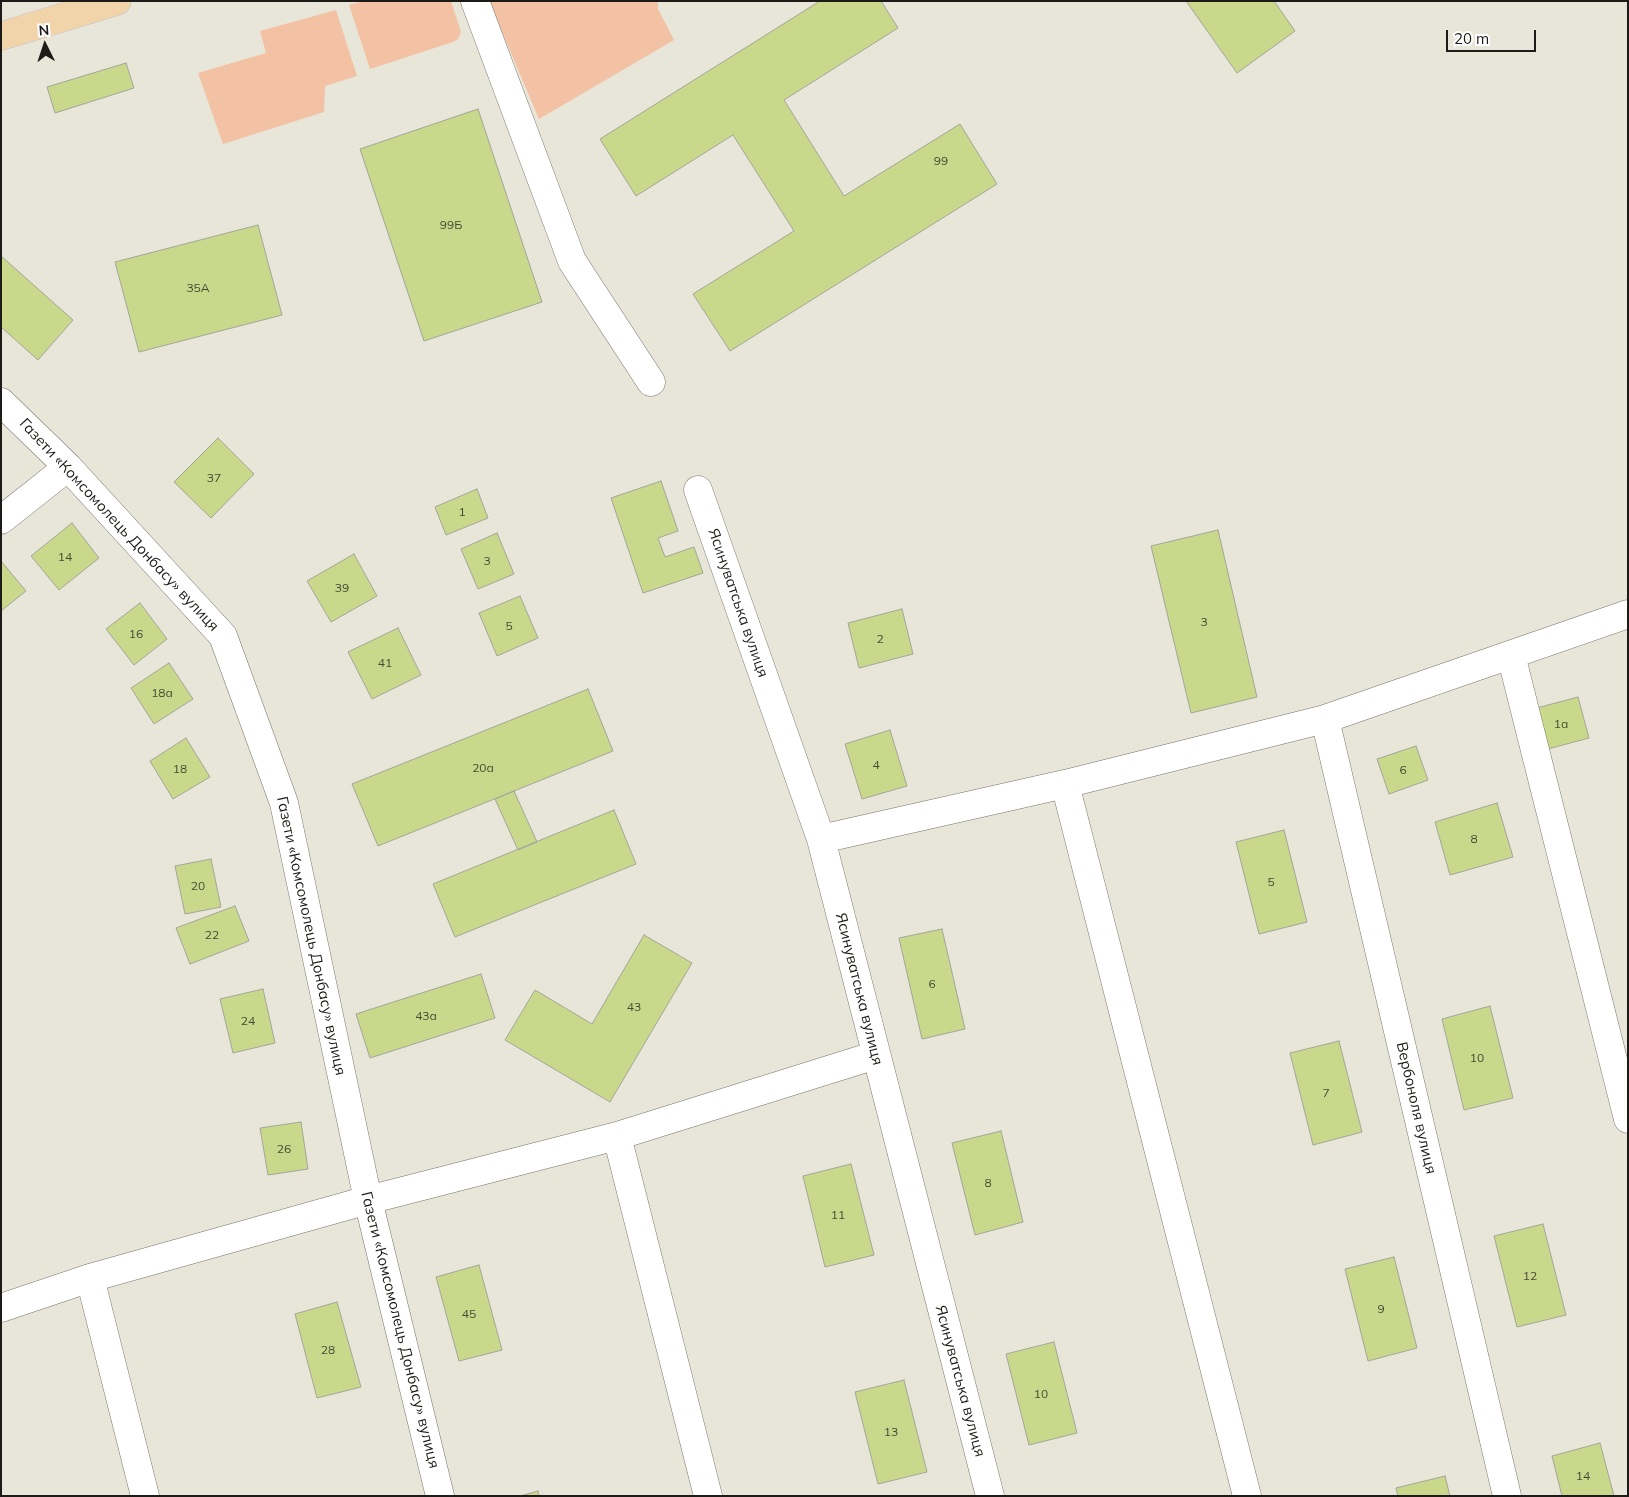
<!DOCTYPE html>
<html>
<head>
<meta charset="utf-8">
<style>
  body { margin:0 }
  #map { position:relative; width:1629px; height:1497px; overflow:hidden; background:#e8e5d9; font-family:Mulish,sans-serif }
  canvas { display:block }
  .frame { position:absolute; inset:0; border:2px solid #1c1b17; pointer-events:none }
  .north { position:absolute; left:20px; top:20px; width:50px; height:50px; -webkit-text-stroke:4px #fff; paint-order:stroke; rotate:356deg; font-size:14px; font-weight:700; line-height:20px; text-align:center; color:#1c1b17 }
  .north::after { content:''; display:block; margin:auto; width:18px; height:22px; background:#1c1b17; clip-path:polygon(50% 0,100% 100%,50% 72%,0 100%) }
  .scale { position:absolute; left:1446px; top:30px; width:90px; height:22px; box-sizing:border-box; border:2px solid #1c1b17; border-top:0; padding-left:6px; font-size:15px; line-height:18px; white-space:nowrap; color:#1c1b17; -webkit-text-stroke:4px #fff; paint-order:stroke }
</style>
</head>
<body>
<div id="map">
<canvas width="1629" height="1497"></canvas>
<div class="frame"></div>
<div class="north">N</div>
<div class="scale">20 m</div>
</div>
<script>
const g = document.querySelector('canvas').getContext('2d');
g.lineJoin = 'round';
function paint(path, color) { g.fillStyle = color; g.fill(path, 'evenodd'); }
const poly = rows => new Path2D(rows.map(r => 'M' + r).join(''));
function stroke(path, color, width, dash) { g.strokeStyle = color; g.lineWidth = width; g.lineCap = dash ? 'butt' : 'round'; g.setLineDash(dash || []); g.stroke(path); }
function write(font, color, halo, rows, align = 'center') {
  g.font = font + ' Mulish,sans-serif'; g.lineWidth = 4; g.setLineDash([]); g.textBaseline = 'middle'; g.strokeStyle = halo; g.fillStyle = color; for (const [text, x, y, turn = 0] of rows) {
    g.save(); g.translate(x, y); g.rotate((+turn || 0) * Math.PI / 180); g.textAlign = isNaN(turn) ? turn : align; if (halo) g.strokeText(text, 0, 0); g.fillText(text, 0, 0); g.restore();
  }
}
const green = poly([
  [363,1,451,1,461,32,458,39,453,42,370,69,349,5],
  [489,1,658,1,658,9,674,40,539,119],
  [336,10,357,76,325,86,324,112,223,144,198,73,266,53,260,31]
]);
const building = poly([
  [820,1,881,1,898,28,784,100,844,196,960,124,997,184,730,351,693,294,794,231,733,135,636,196,600,139,820,1],
  [1186,1,1274,1,1295,31,1237,73,1186,1],
  [126,63,134,88,55,113,47,87,126,63],
  [478,109,542,302,424,341,360,149,478,109],
  [258,225,282,315,139,352,115,262,258,225],
  [1,256,73,320,38,360,1,327,1,256],
  [218,438,254,474,211,518,174,482,218,438],
  [661,481,678,531,658,538,665,557,694,547,703,573,643,593,611,498,661,481],
  [477,489,488,518,446,535,435,507,477,489],
  [72,523,99,558,59,590,31,556,72,523],
  [1218,530,1257,697,1191,713,1151,546,1218,530],
  [497,533,514,574,478,589,461,549,497,533],
  [354,554,377,596,331,622,307,581,354,554],
  [1,561,26,591,1,611,1,561],
  [520,596,538,638,497,656,479,613,520,596],
  [140,603,167,639,134,665,106,629,140,603],
  [902,609,913,654,859,668,848,623,902,609],
  [398,628,421,675,372,699,348,652,398,628],
  [169,663,193,699,154,724,131,688,169,663],
  [588,689,613,751,378,846,352,784,588,689],
  [1578,697,1589,738,1544,750,1533,709,1578,697],
  [890,730,907,786,862,799,845,744,890,730],
  [186,738,210,777,173,799,150,761,186,738],
  [1416,746,1428,780,1389,794,1377,759,1416,746],
  [514,791,537,842,518,850,495,799,514,791],
  [1497,803,1513,857,1450,875,1435,822,1497,803],
  [614,810,636,864,455,937,433,884,614,810],
  [1284,830,1307,922,1259,934,1236,842,1284,830],
  [211,859,221,907,185,914,175,866,211,859],
  [235,906,249,941,190,964,176,928,235,906],
  [942,929,965,1029,922,1039,899,938,942,929],
  [644,935,692,963,610,1102,505,1040,535,990,592,1024,644,935],
  [481,974,495,1018,370,1058,356,1014,481,974],
  [263,989,275,1043,233,1053,220,999,263,989],
  [1490,1006,1513,1098,1464,1110,1442,1019,1490,1006],
  [1339,1041,1362,1132,1313,1145,1290,1053,1339,1041],
  [301,1122,308,1169,268,1175,260,1128,301,1122],
  [1001,1131,1023,1222,975,1235,952,1143,1001,1131],
  [851,1164,874,1255,825,1267,803,1176,851,1164],
  [1543,1224,1566,1315,1517,1327,1494,1236,1543,1224],
  [1394,1257,1417,1348,1368,1361,1345,1269,1394,1257],
  [479,1265,502,1350,459,1361,436,1277,479,1265],
  [337,1302,361,1387,317,1398,295,1314,337,1302],
  [1054,1342,1077,1433,1029,1445,1006,1354,1054,1342],
  [904,1380,927,1472,878,1484,855,1392,904,1380],
  [1600,1443,1614,1496,1562,1496,1552,1456,1600,1443],
  [1445,1476,1450,1496,1398,1496,1396,1488,1445,1476],
  [538,1491,539,1496,520,1496,538,1491]
]);
const minor = poly([
  [475,1,572,261,651,382],
  [1,402,68,467,223,636,284,803,368,1200,440,1496],
  [698,490,821,839,990,1496],
  [1,520,68,467],
  [1511,655,1628,1119],
  [1325,719,1507,1496],
  [1065,784,1247,1496],
  [821,839,1065,784,1325,719,1628,614],
  [617,1136,708,1496],
  [90,1278,145,1496],
  [1,1308,90,1278,368,1200,617,1136,876,1055]
]);
const major = poly([
  [1,36,117,1]
]);
const numberNames = [
  ["99",941,161],
  ["99Б",451,225],
  ["35А",198,288],
  ["37",214,478],
  ["1",462,512],
  ["14",65,557],
  ["3",487,561],
  ["39",342,588],
  ["3",1204,622],
  ["5",509,626],
  ["16",136,634],
  ["2",880,639],
  ["41",385,663],
  ["18а",162,693],
  ["1а",1561,724],
  ["4",876,765],
  ["20а",483,768],
  ["18",180,769],
  ["6",1403,770],
  ["8",1474,839],
  ["5",1271,882],
  ["20",198,886],
  ["22",212,935],
  ["6",932,984],
  ["43",634,1007],
  ["43а",426,1016],
  ["24",248,1021],
  ["10",1477,1058],
  ["7",1326,1093],
  ["26",284,1149],
  ["8",988,1183],
  ["11",838,1215],
  ["12",1530,1276],
  ["9",1381,1309],
  ["45",469,1314],
  ["28",328,1350],
  ["10",1041,1394],
  ["13",891,1432],
  ["14",1583,1476]
];
const streetNames = [
  ["Газети «Комсомолець Донбасу» вулиця",119,525,47],
  ["Ясинуватська вулиця",738,603,71],
  ["Газети «Комсомолець Донбасу» вулиця",311,936,78],
  ["Ясинуватська вулиця",859,989,76],
  ["Вербоноля вулиця",1416,1108,77],
  ["Газети «Комсомолець Донбасу» вулиця",400,1330,76],
  ["Ясинуватська вулиця",960,1381,75]
];
paint(green, '#f3c1a3');
paint(building, '#c9d88a');
stroke(building, '#a2a59a', 1);
stroke(minor, '#78756b', 29);
stroke(major, '#c4c4c3', 29);
stroke(minor, '#fff', 28);
stroke(major, '#f2d4ab', 28);
write('12px', '#474a34', null, numberNames);
write('15px', '#1c1b17', '#fff', streetNames);
</script>
</body>
</html>
